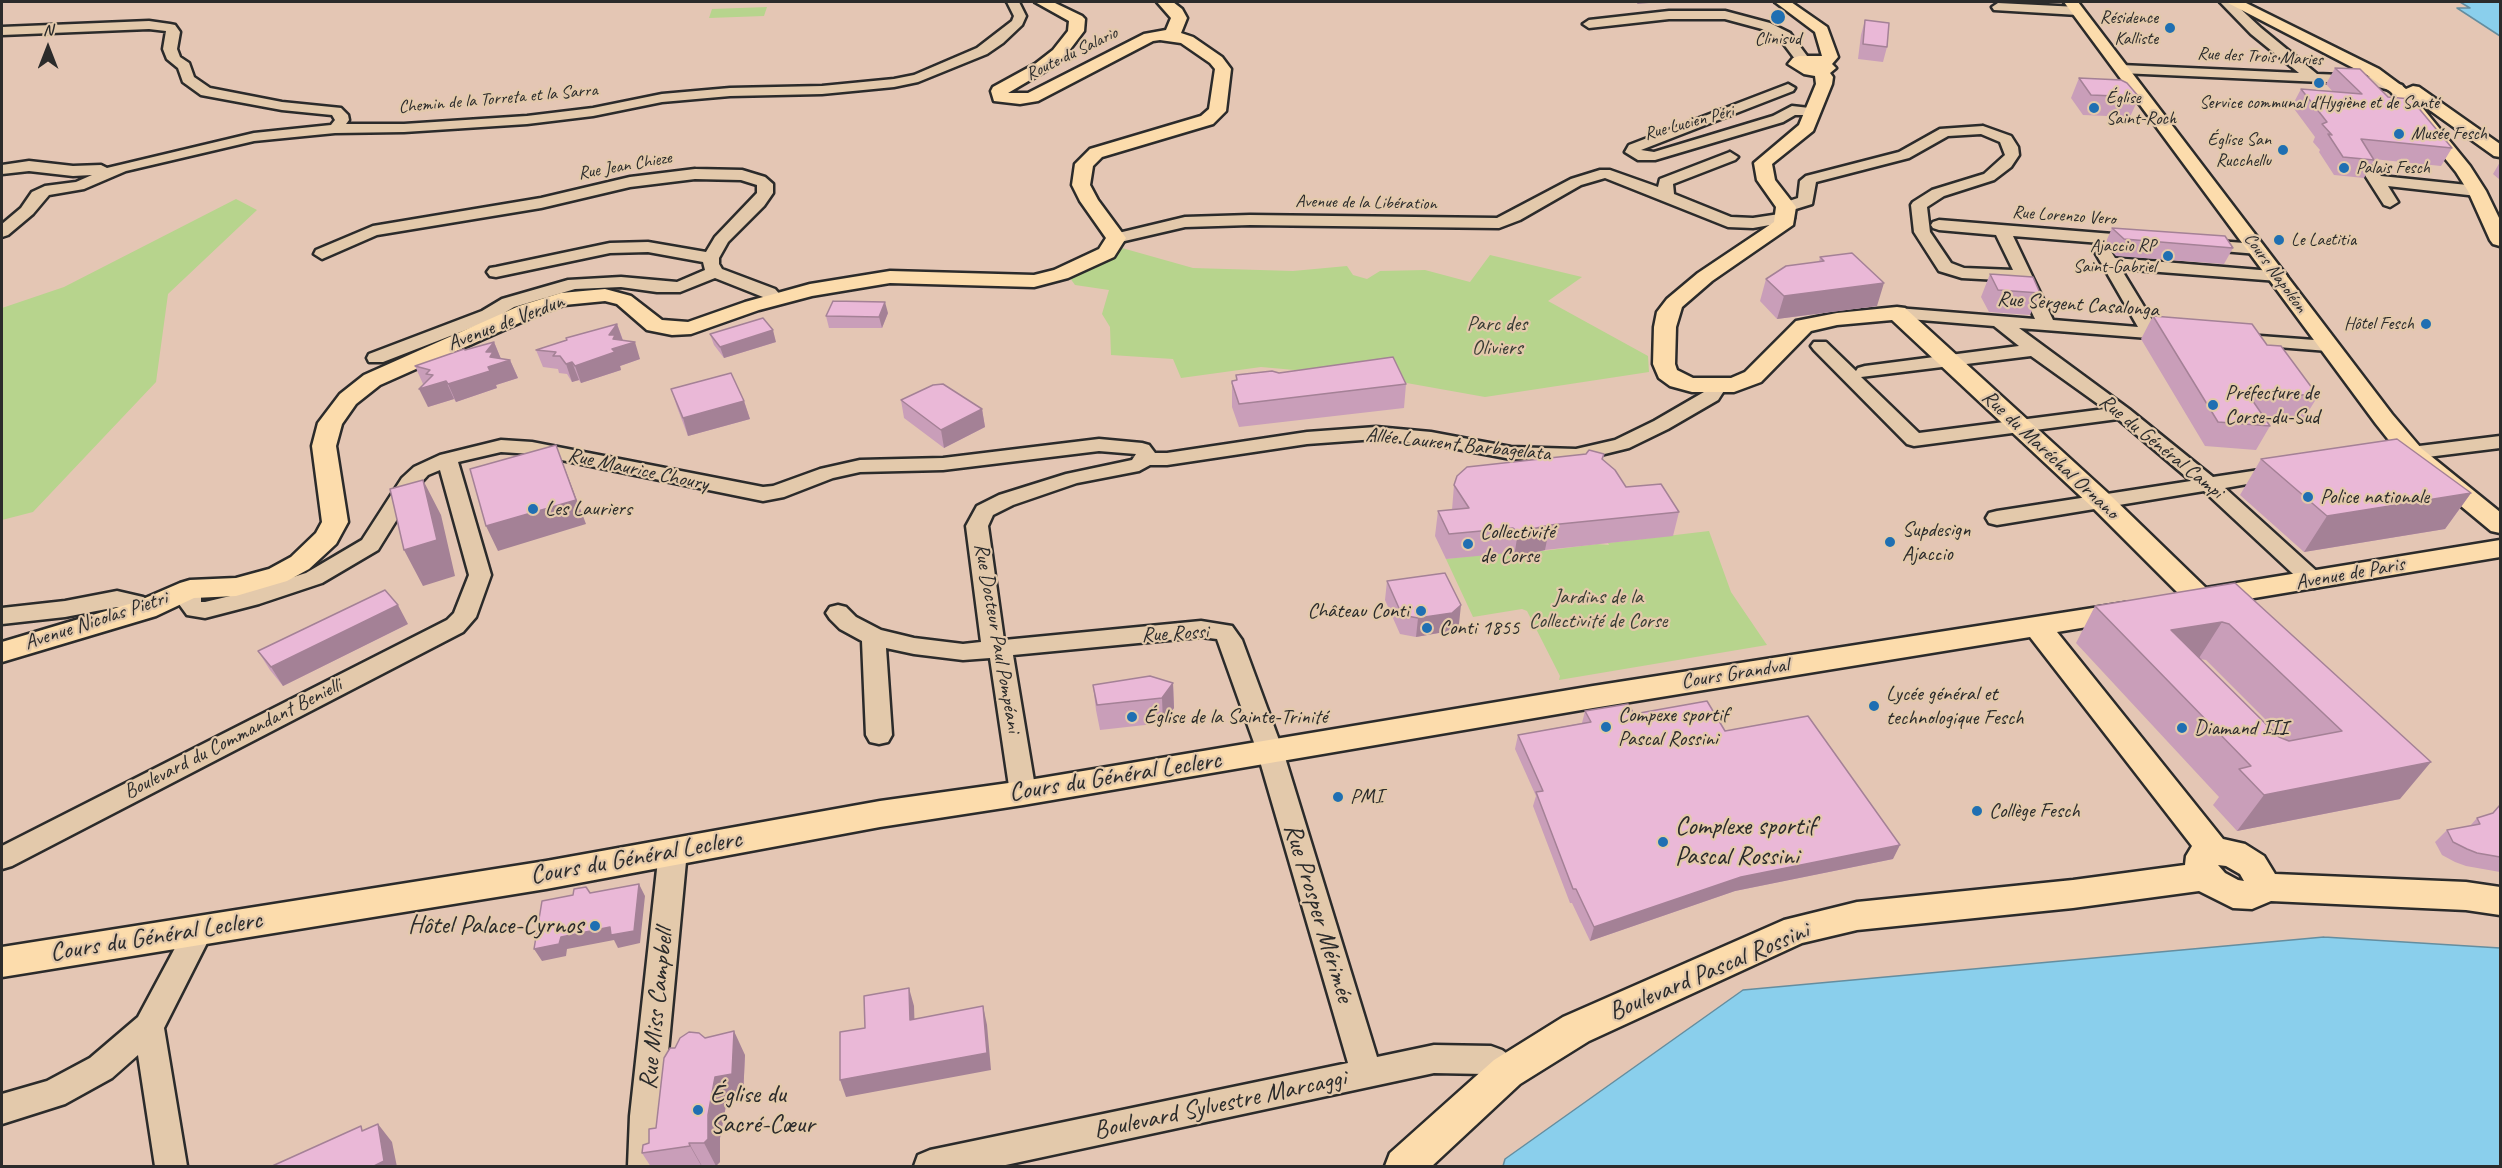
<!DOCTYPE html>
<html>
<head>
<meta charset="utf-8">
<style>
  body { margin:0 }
  #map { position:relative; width:2502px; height:1168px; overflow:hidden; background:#e4c6b4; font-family:Caveat,sans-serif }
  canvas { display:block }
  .frame { position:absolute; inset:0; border:3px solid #2b2b2b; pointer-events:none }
  .north { position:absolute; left:18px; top:18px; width:60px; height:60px; -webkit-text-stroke:4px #e3c9ab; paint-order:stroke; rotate:0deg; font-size:16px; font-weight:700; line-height:24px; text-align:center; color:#2b2b2b }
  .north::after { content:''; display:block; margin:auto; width:21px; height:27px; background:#2b2b2b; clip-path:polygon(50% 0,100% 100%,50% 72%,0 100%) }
</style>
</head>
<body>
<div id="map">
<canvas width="2502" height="1168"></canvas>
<div class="frame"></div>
<div class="north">N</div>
</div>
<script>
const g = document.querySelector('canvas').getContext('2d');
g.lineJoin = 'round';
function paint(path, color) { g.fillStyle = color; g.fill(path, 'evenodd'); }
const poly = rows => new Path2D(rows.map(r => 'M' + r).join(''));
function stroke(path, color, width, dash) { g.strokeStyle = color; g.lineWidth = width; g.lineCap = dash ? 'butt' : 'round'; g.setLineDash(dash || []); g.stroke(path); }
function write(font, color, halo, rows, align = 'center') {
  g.font = font + ' Caveat,sans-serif'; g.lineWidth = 4.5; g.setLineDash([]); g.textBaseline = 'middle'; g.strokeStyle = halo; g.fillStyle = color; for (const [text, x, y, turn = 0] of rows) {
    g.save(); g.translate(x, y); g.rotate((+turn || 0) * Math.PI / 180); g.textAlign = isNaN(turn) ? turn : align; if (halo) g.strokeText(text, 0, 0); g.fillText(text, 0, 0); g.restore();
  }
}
const green = poly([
  [767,7,764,16,709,18,712,9],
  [236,199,257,210,168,294,156,382,33,512,2,520,2,308,64,287],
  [1122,248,1193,268,1293,271,1347,266,1353,275,1367,279,1380,271,1425,270,1470,282,1490,255,1582,277,1548,301,1648,356,1649,372,1485,397,1373,377,1261,367,1181,378,1173,359,1111,355,1110,327,1102,314,1109,290,1075,285,1070,278,1109,261],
  [1709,531,1731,592,1767,645,1559,680,1560,676,1527,611,1522,609,1473,617,1446,559,1507,552,1514,557,1527,555,1530,550,1535,552,1597,544,1609,545,1608,543]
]);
const water = poly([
  [2460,2,2500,2,2500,36,2457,8,2470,8,2460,2],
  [2324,937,2500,948,2500,1166,1503,1166,1505,1159,1743,990,2324,937]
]);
const minor = poly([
  [1007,2,1019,2,1026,16,1022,25,1003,43,987,54,918,82,894,87,822,94,730,96,662,102,593,116,527,124,404,132,335,133,254,141,126,171,84,189,49,195,33,214,8,235,2,237,2,224,21,208,32,192,45,186,76,182,92,175,73,176,29,171,2,174,2,165,29,161,73,166,101,165,107,168,254,133,331,125,335,120,332,115,282,110,201,95,183,82,178,68,167,59,163,49,166,31,149,29,2,35,2,27,149,21,170,24,175,25,180,32,177,49,180,57,189,63,194,77,210,88,282,102,341,108,348,115,349,120,346,124,404,124,527,116,593,108,662,94,730,88,822,86,894,79,914,75,977,48,1012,21,1014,16,1007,2],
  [2220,2,2233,2,2261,28,2317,74,2367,76,2402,85,2404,88,2397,92,2367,84,2121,73,2114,69,2121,65,2299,73,2251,34,2220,2],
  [1998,3,2078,7,2084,11,2078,15,1994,10,1992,7,1998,3],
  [1669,11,1725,11,1770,23,1790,33,1810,60,1808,63,1798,63,1780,39,1762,29,1725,19,1669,19,1589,28,1583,24,1589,20,1669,11],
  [1788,84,1795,88,1793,91,1641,150,1654,152,1773,116,1792,106,1818,109,1820,112,1818,115,1795,115,1783,122,1655,160,1638,160,1625,152,1629,145,1788,84],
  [1983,126,2011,136,2018,147,2019,155,2011,167,1994,180,1944,196,1927,207,1930,232,1951,263,1964,268,2013,270,1996,235,1939,230,1933,228,1931,225,1933,222,1939,220,2138,236,2146,241,2138,246,2013,236,2053,320,2138,327,2096,254,2104,249,2110,250,2115,258,2284,272,2287,276,2284,280,2278,281,2121,269,2157,328,2180,331,2183,335,2180,339,2174,340,2019,328,2129,409,2213,477,2279,467,2286,469,2289,473,2286,477,2225,488,2322,576,2325,581,2322,586,2314,588,2306,586,2204,491,1997,525,1989,523,1986,518,1989,513,1997,511,2191,481,2118,419,1914,446,1907,444,1814,350,1811,346,1814,342,1826,342,1856,371,1858,368,1865,366,2019,346,1994,326,1897,318,1891,317,1888,313,1891,309,1897,308,2035,319,2017,281,1962,278,1939,271,1914,232,1911,205,1913,202,1932,190,1984,174,2005,155,2000,142,1981,134,1948,136,1909,158,1816,182,1812,204,1786,212,1778,207,1780,204,1798,198,1800,181,1806,176,1899,152,1940,129,1983,126],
  [2031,356,2105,409,1919,433,1861,377,2031,356],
  [1730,152,1738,157,1735,160,1673,184,1674,194,1731,217,1753,218,1786,213,1792,215,1794,218,1792,221,1753,228,1728,227,1605,178,1581,185,1520,220,1499,228,1250,225,1185,227,1116,243,1108,238,1110,235,1185,217,1250,215,1497,218,1571,179,1600,170,1610,170,1658,187,1660,179,1730,152],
  [2371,167,2376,169,2381,176,2477,186,2485,191,2477,196,2388,186,2398,202,2390,207,2384,205,2363,172,2371,167],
  [695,169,742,170,765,177,773,184,773,193,764,206,728,242,719,258,719,264,722,269,775,289,784,299,781,303,769,303,763,297,715,278,680,292,657,292,621,287,575,289,514,307,494,319,383,362,369,362,367,358,369,354,482,311,502,299,568,280,621,277,677,282,705,270,703,262,648,252,610,253,496,277,490,276,487,272,490,268,496,267,610,243,648,242,706,252,715,237,757,193,757,185,741,180,695,179,630,187,541,208,377,235,322,259,314,254,316,250,373,226,541,198,630,177,695,169],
  [2204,240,2258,244,2266,249,2258,254,2198,249,2196,245,2204,240],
  [2233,334,2328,341,2334,342,2337,346,2334,350,2328,351,2227,343,2224,339,2227,335,2233,334],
  [1717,380,1724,382,1727,386,1718,400,1668,429,1629,448,1576,461,1511,459,1431,444,1376,439,1307,444,1167,465,1150,465,1139,471,1077,483,1013,505,993,515,988,526,1004,640,1201,621,1232,626,1242,640,1283,751,1377,1057,1434,1045,1491,1046,1502,1050,1518,1062,1523,1072,1518,1082,1507,1086,1485,1074,1434,1073,1001,1166,914,1166,918,1155,930,1150,1348,1063,1257,751,1217,639,1201,637,1013,655,1036,793,1032,800,1023,803,1014,800,1010,793,990,658,963,660,914,654,886,648,892,735,888,742,879,744,870,742,866,735,862,641,840,629,830,619,826,613,830,607,838,605,846,607,856,617,881,630,914,638,963,644,981,642,966,526,977,506,999,495,1066,474,1132,460,1136,454,1099,451,943,470,860,472,833,478,784,497,763,501,532,454,501,452,458,462,491,575,476,617,463,632,12,866,2,869,2,846,447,620,454,613,469,575,440,470,428,475,417,487,378,550,322,583,259,604,205,618,187,615,179,604,179,589,182,584,190,581,198,584,201,589,201,602,205,602,247,592,306,573,362,540,402,478,414,467,440,455,501,440,532,442,763,487,773,486,820,469,860,460,943,458,1099,439,1142,443,1149,445,1155,453,1167,453,1307,432,1376,427,1431,432,1511,447,1576,449,1615,440,1654,421,1704,392,1710,382,1717,380],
  [2500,436,2500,448,2395,461,2388,459,2385,455,2388,451,2395,449,2500,436],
  [117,591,143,597,154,603,157,609,154,615,146,617,129,609,117,607,65,617,2,624,2,608,65,601,117,591],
  [673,840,683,843,687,851,662,1116,660,1166,628,1166,630,1116,659,851,663,843,673,840],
  [199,919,209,922,213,931,164,1028,187,1166,155,1166,138,1055,112,1078,65,1104,2,1124,2,1094,47,1081,90,1058,138,1017,189,922,199,919]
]);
const major = poly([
  [1035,2,1053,2,1082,16,1085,19,1084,31,1065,56,1047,70,1008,93,1028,93,1144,34,1166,30,1171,18,1157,2,1173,2,1182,9,1187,18,1181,33,1193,37,1222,57,1231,69,1226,111,1213,124,1102,157,1093,166,1090,185,1098,200,1126,238,1114,257,1068,278,1034,287,890,283,812,296,759,310,691,334,672,335,647,330,617,304,605,301,564,305,535,316,380,385,356,404,342,424,336,446,348,522,336,544,309,569,287,581,236,596,194,598,156,616,2,662,2,642,136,602,180,583,190,580,236,578,269,569,291,557,316,533,322,522,312,446,318,423,340,394,364,375,519,306,561,293,605,289,631,296,662,320,688,322,745,302,810,284,890,271,1034,275,1054,270,1099,249,1106,238,1080,201,1072,185,1075,164,1090,149,1201,116,1209,109,1215,69,1210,63,1181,43,1160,40,1153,41,1038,101,1020,104,994,101,991,91,993,87,1035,64,1053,50,1068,31,1069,21,1035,2],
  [1775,2,1791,2,1827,27,1838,57,1832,64,1836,68,1830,73,1833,77,1832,84,1813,131,1772,164,1775,180,1796,207,1793,225,1712,281,1682,307,1676,327,1675,364,1677,370,1693,378,1731,378,1745,372,1796,321,1837,313,1897,307,1905,308,2110,495,2206,588,2500,540,2500,557,2200,607,2190,605,2092,507,1892,320,1837,325,1811,331,1761,382,1734,392,1692,392,1670,386,1659,378,1653,364,1654,327,1657,312,1667,299,1698,273,1774,222,1776,207,1757,180,1754,163,1799,125,1816,84,1815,76,1804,74,1788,64,1793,58,1799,56,1822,56,1815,32,1775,2],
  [2064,2,2078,2,2392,414,2421,448,2500,512,2500,533,2491,531,2403,458,2376,424,2064,2],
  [2226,2,2244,2,2379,69,2406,89,2413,86,2419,87,2500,144,2500,157,2494,156,2417,101,2470,166,2486,191,2500,220,2500,246,2493,244,2490,240,2468,191,2456,172,2391,92,2367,75,2226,2],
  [2125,603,2135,605,2139,612,2135,619,2057,632,2223,839,2245,844,2264,856,2275,874,2466,882,2500,887,2500,915,2466,910,2271,901,2252,909,2233,908,2199,891,2073,908,1857,930,1802,943,1589,1041,1520,1084,1432,1166,1385,1166,1390,1153,1494,1060,1563,1017,1784,920,1857,902,2073,880,2185,865,2186,856,2192,846,2030,637,1593,708,1023,805,880,827,546,889,2,977,2,947,546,861,880,801,1023,781,1593,686,2125,603],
  [2218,865,2226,866,2240,874,2244,881,2238,880,2225,873,2218,865]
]);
const wall = poly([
  [1865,20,1887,47,1883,62,1858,59,1861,35],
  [2335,68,2388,97,2452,148,2441,166,2373,159,2374,160,2364,178,2334,175,2319,152,2320,150,2313,142,2315,137,2292,106,2301,89,2333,92,2326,84],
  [2079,78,2139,97,2130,117,2083,115,2071,98],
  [2500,162,2500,180,2493,174],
  [2112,228,2233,248,2224,264,2116,256,2105,244],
  [1820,257,1877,306,1777,319,1760,301,1766,279,1819,262],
  [1990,274,2040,293,2030,315,1989,312,1981,297],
  [888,313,882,328,829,328,826,316],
  [2153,316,2318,396,2303,420,2264,417,2270,426,2256,450,2205,446,2141,339],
  [617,324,623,340,640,359,620,366,621,370,581,383,579,380,572,382,567,374,559,373,558,369,543,367,536,350],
  [710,334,776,342,724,358,714,345],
  [494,342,501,359,510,360,518,378,496,385,497,388,456,402,454,399,428,407,424,384,423,384,415,366],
  [1279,373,1406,384,1404,408,1239,427,1232,407,1232,381,1236,380,1236,375],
  [671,389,744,401,750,419,688,436,677,407],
  [901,400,982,409,985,427,944,448,904,418],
  [1604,454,1603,460,1626,487,1679,512,1673,536,1545,550,1514,557,1509,553,1446,559,1435,536,1438,511,1452,510,1454,485],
  [2261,459,2471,493,2445,529,2304,552,2240,495],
  [1387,581,1459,624,1450,631,1416,637,1400,634,1385,600],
  [2235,583,2400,799,2237,831,2213,805,2219,797,2076,643,2095,606],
  [2200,659,2206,660,2286,740,2279,737],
  [408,624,283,686,270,670,258,651],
  [1173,683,1174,708,1163,723,1100,730,1096,710,1093,685],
  [1585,711,1634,714,1725,731,1893,859,1735,891,1590,941,1572,903,1570,903,1533,806,1536,796,1515,749,1518,735,1582,723],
  [2500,805,2500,872,2466,866,2455,862,2442,855,2435,842,2447,830,2470,826,2477,818,2493,813],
  [705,1038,745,1055,743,1097,727,1100,720,1138,720,1162,716,1166,651,1167,642,1153,649,1143,656,1128,675,1048]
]);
const shadedWall = poly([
  [1638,2,1661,2,1637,4],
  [1884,283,1877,306,1777,319,1784,296],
  [885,302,888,313,882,328,879,317],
  [617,324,623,341,635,342,640,359,620,366,621,370,581,383,575,366,609,335],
  [773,330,776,342,724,358,720,347],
  [494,342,501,359,510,360,518,378,496,385,497,388,456,402,448,384,488,367,486,352],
  [572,362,579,380,572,382,566,364],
  [446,381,454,399,428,407,419,389],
  [744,401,750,419,688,436,683,418],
  [982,409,985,427,944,448,941,430],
  [556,445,586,524,498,551,486,526],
  [423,480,441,515,455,576,423,586,404,550],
  [2471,493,2445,529,2304,552,2327,516],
  [1550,525,1545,550,1514,557,1518,532],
  [398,605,408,624,283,686,271,667],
  [1461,605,1459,624,1450,631,1416,637,1418,618],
  [2222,622,2199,658,2171,630],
  [1173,683,1174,708,1163,723,1162,698],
  [2431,762,2400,799,2237,831,2264,795],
  [1900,845,1893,859,1735,891,1590,941,1594,927,1741,877],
  [639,884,645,896,640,943,618,948,614,940,567,949,566,956,542,961,534,949,561,937],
  [909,988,914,1006,915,1038,910,1020],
  [983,1006,987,1025,991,1070,846,1097,840,1080],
  [734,1031,745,1055,743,1097,727,1100,720,1138,720,1162,716,1166,704,1143,715,1077],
  [378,1124,392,1142,397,1167,372,1167],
  [689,1143,702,1166,702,1167,690,1146]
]);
const building = poly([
  [1865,20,1889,23,1887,47,1863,44,1865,20],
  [2335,68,2360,69,2388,97,2411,99,2452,148,2361,139,2374,160,2343,157,2328,134,2332,135,2322,124,2327,122,2301,89,2362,94,2335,68],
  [2079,78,2121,80,2127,83,2139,97,2091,95,2079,78],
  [2112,228,2225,236,2233,248,2124,239,2112,228],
  [1852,253,1884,283,1784,296,1766,279,1786,266,1824,261,1820,257,1852,253],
  [1990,274,2033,277,2040,293,1998,290,1990,274],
  [833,301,885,302,879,317,826,316,833,301],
  [2153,316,2252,324,2267,345,2281,346,2318,396,2246,391,2270,426,2218,422,2153,316],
  [763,318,773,330,720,347,710,334,763,318],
  [617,324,609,335,615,335,613,339,635,342,612,349,615,352,575,366,572,362,566,364,560,356,553,356,556,352,536,350,567,340,566,338,617,324],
  [494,342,486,352,493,352,490,357,510,360,488,367,490,371,448,384,446,381,419,389,433,375,426,374,430,370,415,366,464,349,465,350,494,342],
  [1393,357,1406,384,1239,404,1232,383,1232,381,1237,380,1236,375,1272,371,1279,373,1393,357],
  [731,373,744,401,683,418,671,389,731,373],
  [943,384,982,409,941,430,901,400,933,385,943,384],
  [2397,439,2471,493,2327,516,2261,459,2397,439],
  [556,445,576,500,486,526,470,469,556,445],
  [1589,450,1604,454,1602,459,1615,470,1626,487,1661,484,1679,512,1550,525,1518,532,1513,528,1449,534,1438,511,1469,508,1454,485,1457,476,1467,467,1586,454,1589,450],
  [423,480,437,540,404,550,390,489,423,480],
  [1445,573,1461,605,1452,613,1418,618,1402,615,1387,581,1445,573],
  [2235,583,2431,762,2264,795,2239,769,2251,766,2095,606,2235,583],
  [2222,622,2229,624,2342,731,2289,741,2279,737,2171,630,2222,622],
  [385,590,398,605,271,667,258,651,385,590],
  [1150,676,1173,683,1162,698,1097,705,1093,685,1150,676],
  [1707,701,1725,731,1808,716,1900,845,1741,877,1594,927,1576,889,1573,889,1536,792,1543,791,1518,735,1591,722,1585,711,1628,704,1634,714,1707,701],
  [2500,805,2500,857,2477,853,2467,849,2453,842,2447,830,2480,824,2477,818,2493,813,2500,805],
  [639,884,634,931,611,935,610,927,561,937,559,944,534,949,542,901,573,895,574,889,586,887,590,893,639,884],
  [909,988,910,1020,983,1006,987,1053,840,1080,840,1032,865,1028,864,996,909,988],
  [734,1031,732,1074,715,1077,708,1115,708,1139,704,1143,689,1143,690,1146,642,1153,643,1145,649,1143,649,1129,656,1128,664,1058,670,1048,675,1048,680,1038,689,1032,699,1033,705,1038,734,1031],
  [378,1124,384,1161,372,1167,270,1167,361,1126,362,1131,378,1124]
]);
const markers = [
  [1778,17,8,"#1f6fb2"],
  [2170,28,6,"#1f6fb2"],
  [2319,83,6,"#1f6fb2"],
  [2094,108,6,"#1f6fb2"],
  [2399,134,6,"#1f6fb2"],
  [2283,150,6,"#1f6fb2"],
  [2344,168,6,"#1f6fb2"],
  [2279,240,6,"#1f6fb2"],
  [2168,256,6,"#1f6fb2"],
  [2426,324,6,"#1f6fb2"],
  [2213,405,6,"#1f6fb2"],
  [2308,497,6,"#1f6fb2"],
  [533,509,6,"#1f6fb2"],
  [1890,542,6,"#1f6fb2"],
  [1468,544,6,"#1f6fb2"],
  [1421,611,6,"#1f6fb2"],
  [1427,628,6,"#1f6fb2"],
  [1874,706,6,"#1f6fb2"],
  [1132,717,6,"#1f6fb2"],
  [1606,727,6,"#1f6fb2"],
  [2182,728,6,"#1f6fb2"],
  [1338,797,6,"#1f6fb2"],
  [1977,811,6,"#1f6fb2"],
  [1663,842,6,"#1f6fb2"],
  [595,926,6,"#1f6fb2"],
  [698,1110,6,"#1f6fb2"]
];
const farPoinames = [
  ["Résidence",2158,18],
  ["Kalliste",2158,39],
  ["Clinisud",1778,39,"center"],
  ["Église",2106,98,"left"],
  ["Saint-Roch",2106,119,"left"],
  ["Service communal d'Hygiène et de Santé",2319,103,"center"],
  ["Musée Fesch",2411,134,"left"],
  ["Église San",2271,140],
  ["Rucchellu",2271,161],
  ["Palais Fesch",2356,168,"left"],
  ["Le Laetitia",2291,240,"left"],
  ["Ajaccio RP",2156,246],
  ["Saint-Gabriel",2156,267],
  ["Hôtel Fesch",2414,324]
];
const farStreetnames = [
  ["Route du Salario",1072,54,-26],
  ["Rue des Trois Maries",2260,57,3],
  ["Chemin de la Torreta et la Sarra",498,99,-5],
  ["Rue Lucien Péri",1689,123,-15],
  ["Rue Jean Chieze",625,166,-10],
  ["Avenue de la Libération",1366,203,1],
  ["Rue Lorenzo Vero",2064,216,4],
  ["Cours Napoléon",2275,273,54]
];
const streetNames = [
  ["Rue Sergent Casalonga",2078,305,4],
  ["Avenue de Verdun",506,323,-21],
  ["Allée Laurent Barbagelata",1458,445,6],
  ["Rue du Général Campi",2161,447,39],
  ["Rue du Maréchal Ornano",2050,455,43],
  ["Rue Maurice Choury",638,470,12],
  ["Avenue de Paris",2350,574,-10],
  ["Avenue Nicolas Pietri",96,621,-18],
  ["Rue Rossi",1175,634,-3],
  ["Rue Docteur Paul Pompéani",997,638,80],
  ["Cours Grandval",1735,674,-9],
  ["Boulevard du Commandant Benielli",233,739,-27]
];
const parkNames = [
  ["Parc des",1497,324],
  ["Oliviers",1497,348],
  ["Jardins de la",1598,597],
  ["Collectivité de Corse",1598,621]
];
const poiNames = [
  ["Préfecture de",2225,393],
  ["Corse-du-Sud",2225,417],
  ["Police nationale",2320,497],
  ["Les Lauriers",545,509],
  ["Supdesign",1902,530],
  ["Ajaccio",1902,554],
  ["Collectivité",1480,532],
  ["de Corse",1480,556],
  ["Château Conti",1409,611,"right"],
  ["Conti 1855",1439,628],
  ["Lycée général et",1886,694],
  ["technologique Fesch",1886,718],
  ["Compexe sportif",1618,715],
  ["Pascal Rossini",1618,739],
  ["Église de la Sainte-Trinité",1144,717],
  ["Diamand III",2194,728],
  ["PMI",1350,797],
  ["Collège Fesch",1989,811]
];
const nearStreetnames = [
  ["Cours du Général Leclerc",1115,777,-9],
  ["Cours du Général Leclerc",636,858,-10],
  ["Rue Prosper Mérimée",1318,913,73],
  ["Cours du Général Leclerc",156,937,-9],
  ["Boulevard Pascal Rossini",1709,972,-23],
  ["Rue Miss Campbell",657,1009,-84],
  ["Boulevard Sylvestre Marcaggi",1220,1105,-12]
];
const nearPoinames = [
  ["Complexe sportif",1675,827],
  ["Pascal Rossini",1675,857],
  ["Hôtel Palace-Cyrnos",583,926,"right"],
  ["Église du",710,1095],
  ["Sacré-Cœur",710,1125]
];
paint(green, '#b7d48d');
paint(water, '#8acfec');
stroke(water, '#648d9f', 1.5);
stroke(minor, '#2b2b2b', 5);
stroke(major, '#2b2b2b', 5);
paint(minor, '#e3c9ab');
paint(major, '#fcdcac');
paint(wall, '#c99eb9');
paint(shadedWall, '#a48196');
paint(building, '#eab8d7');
stroke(building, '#a48196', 1.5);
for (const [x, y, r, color] of markers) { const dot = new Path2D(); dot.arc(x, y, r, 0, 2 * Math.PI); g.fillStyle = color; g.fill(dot); stroke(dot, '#e3c9ab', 2); }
write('18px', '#2b2b2b', '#e3c9ab', farPoinames, 'right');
write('18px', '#2b2b2b', '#e3c9ab', farStreetnames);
write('21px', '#2b2b2b', '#e3c9ab', streetNames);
write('21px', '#393c35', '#e3c9ab', parkNames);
write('21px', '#2b2b2b', '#e3c9ab', poiNames, 'left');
write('26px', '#2b2b2b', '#e3c9ab', nearStreetnames);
write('26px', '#2b2b2b', '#e3c9ab', nearPoinames, 'left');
</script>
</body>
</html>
